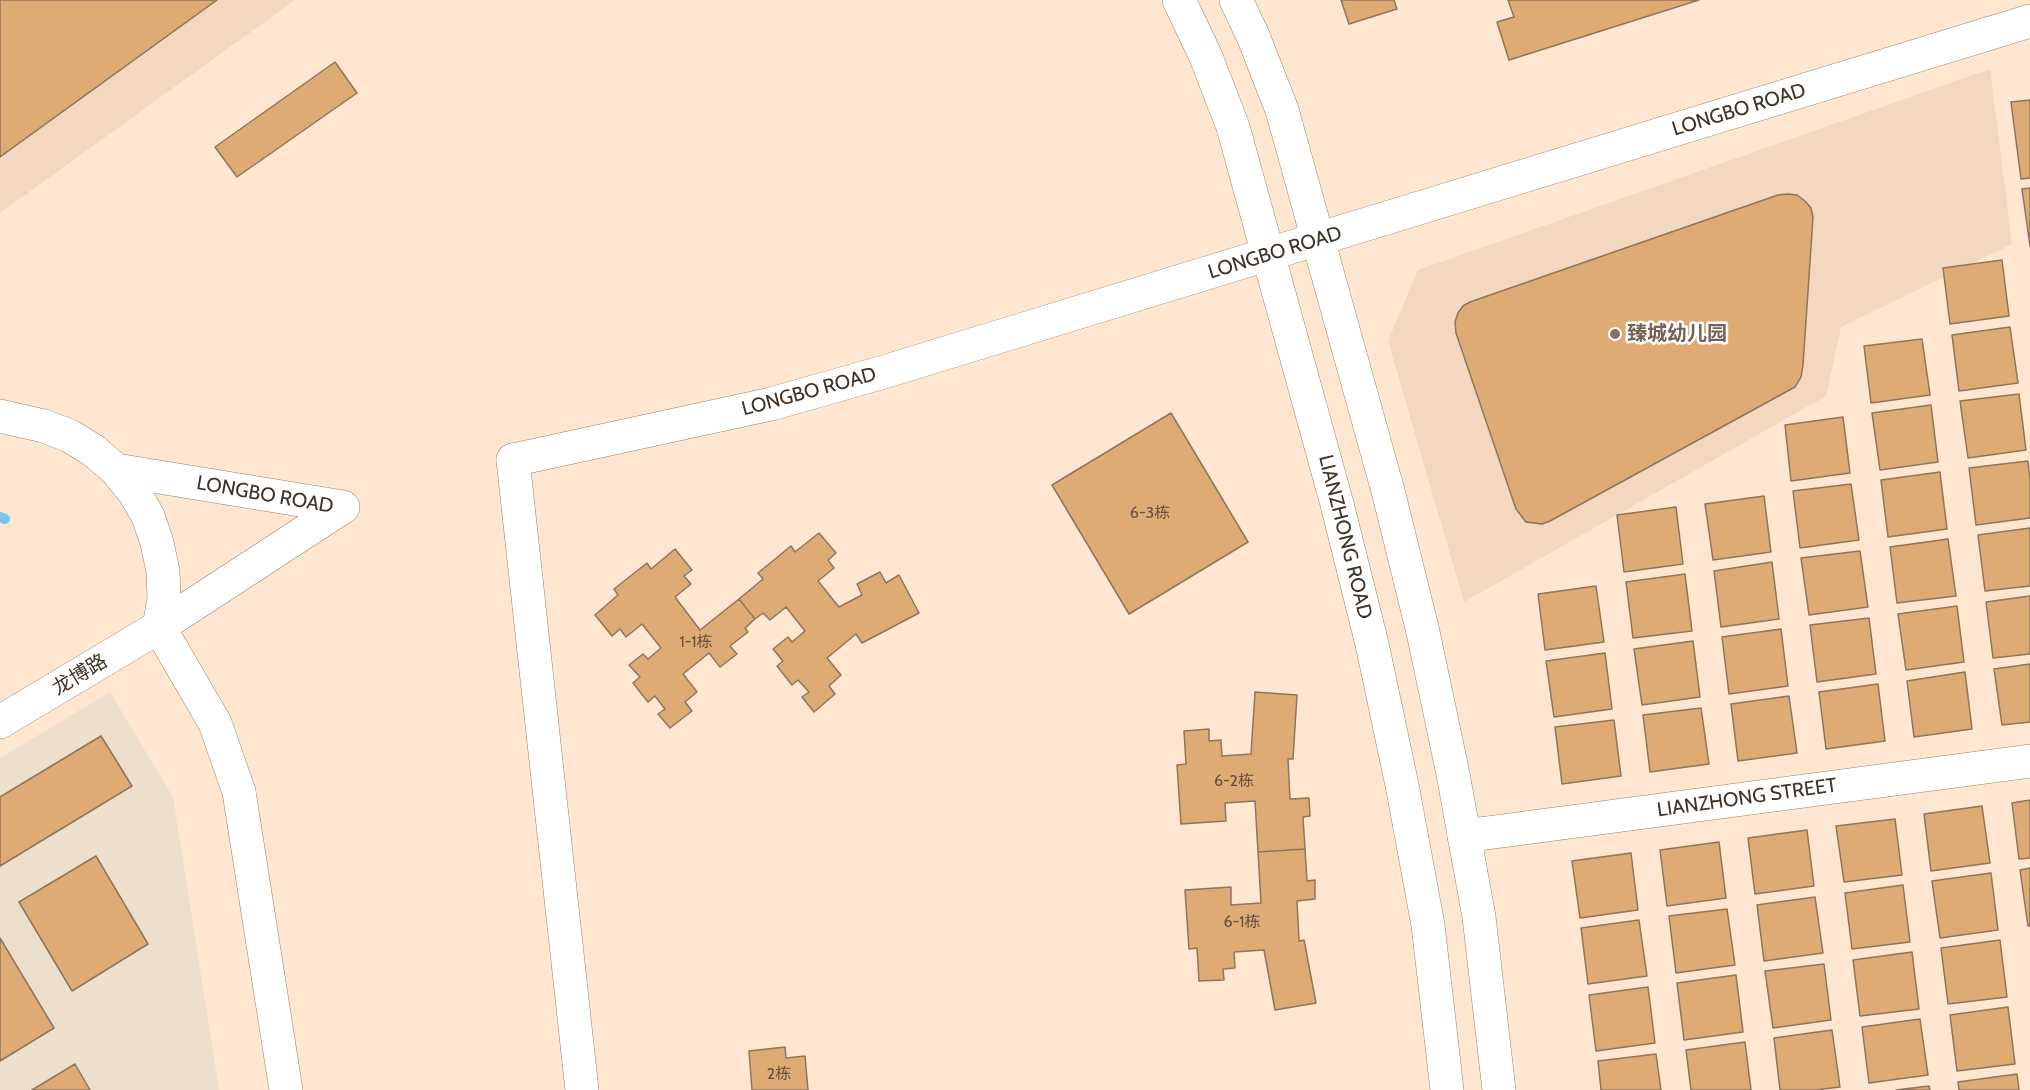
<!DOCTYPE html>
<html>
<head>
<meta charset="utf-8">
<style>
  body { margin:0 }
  canvas { display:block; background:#fee6d1 }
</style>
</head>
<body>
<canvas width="2030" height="1090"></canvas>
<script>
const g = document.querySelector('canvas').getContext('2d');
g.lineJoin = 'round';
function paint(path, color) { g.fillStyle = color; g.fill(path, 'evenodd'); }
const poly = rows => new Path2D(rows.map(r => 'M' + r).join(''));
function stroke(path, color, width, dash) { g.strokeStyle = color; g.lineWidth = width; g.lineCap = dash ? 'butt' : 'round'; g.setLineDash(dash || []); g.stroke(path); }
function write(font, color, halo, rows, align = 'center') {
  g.font = font + ' Cabin,"Noto Sans SC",sans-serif'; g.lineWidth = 5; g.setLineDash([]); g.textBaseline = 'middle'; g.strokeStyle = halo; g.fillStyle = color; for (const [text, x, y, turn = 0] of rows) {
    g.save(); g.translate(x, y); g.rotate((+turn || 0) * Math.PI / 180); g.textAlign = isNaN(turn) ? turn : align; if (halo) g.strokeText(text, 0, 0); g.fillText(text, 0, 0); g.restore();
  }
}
const built = poly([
  [0,0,295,0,0,213],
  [1990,69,2012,244,1841,327,1826,396,1464,602,1388,341,1418,270]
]);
const industrial = poly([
  [110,692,173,797,219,1090,0,1090,0,758]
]);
const stream = poly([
  [0,517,5,519]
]);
const building = poly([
  [0,0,217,0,0,157,0,0],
  [1341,0,1394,0,1397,9,1349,24,1341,0],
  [1508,0,1699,0,1509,60,1497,22,1514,17,1508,0],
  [335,62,357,93,237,177,215,147,335,62],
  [2030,100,2030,178,2021,179,2011,102,2030,100],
  [2030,188,2030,246,2022,189,2030,188],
  [1788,194,1797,195,1805,201,1811,208,1813,217,1803,365,1801,377,1795,387,1550,521,1542,524,1526,522,1516,509,1456,333,1455,322,1458,313,1463,306,1470,302,1778,195,1788,194],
  [2002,260,2009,316,1950,324,1943,268,2002,260],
  [2010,327,2018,383,1959,391,1952,335,2010,327],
  [1922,339,1930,395,1871,403,1864,346,1922,339],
  [2019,394,2026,450,1968,458,1960,401,2019,394],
  [1931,405,1938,462,1880,470,1872,413,1931,405],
  [1171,413,1248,542,1129,614,1052,485,1171,413],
  [1843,417,1850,473,1791,481,1785,425,1843,417],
  [2028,461,2030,480,2030,518,1976,525,1969,468,2028,461],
  [1940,472,1947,529,1888,537,1881,480,1940,472],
  [1851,484,1859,540,1800,548,1793,491,1851,484],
  [1764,496,1771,552,1713,560,1705,504,1764,496],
  [1676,507,1683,564,1624,572,1617,515,1676,507],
  [2030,528,2030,586,1985,591,1978,535,2030,528],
  [819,533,836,553,828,560,834,568,818,581,839,607,862,595,857,584,880,572,886,583,899,575,919,613,862,643,856,634,827,658,841,675,829,686,835,694,814,712,802,697,809,692,798,680,792,685,777,666,783,661,773,649,788,637,792,642,805,631,786,607,770,620,763,613,755,619,739,599,763,579,758,573,791,546,795,552,819,533],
  [1948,539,1956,596,1897,603,1890,547,1948,539],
  [675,549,692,570,684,576,691,584,675,597,700,630,739,599,755,619,745,628,748,632,730,646,737,654,720,667,709,653,683,674,697,692,685,702,692,711,670,728,658,714,665,709,655,696,648,702,633,683,640,677,629,665,643,654,648,659,661,648,642,624,626,637,620,629,612,636,595,615,618,595,614,589,647,563,651,569,675,549],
  [1860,551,1868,607,1809,615,1801,558,1860,551],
  [1772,562,1779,619,1721,627,1714,571,1772,562],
  [1685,574,1692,631,1633,638,1626,582,1685,574],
  [1596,586,1604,642,1545,650,1538,594,1596,586],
  [2030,596,2030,654,1993,658,1986,602,2030,596],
  [1957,606,1964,662,1906,670,1898,614,1957,606],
  [1869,618,1876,674,1817,682,1810,625,1869,618],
  [1781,629,1788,686,1729,694,1722,637,1781,629],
  [1693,641,1700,697,1642,705,1634,649,1693,641],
  [1605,653,1612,709,1554,717,1546,661,1605,653],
  [2030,664,2030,722,2002,725,1994,669,2030,664],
  [1965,672,1972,729,1914,737,1907,681,1965,672],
  [1878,684,1885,741,1826,749,1819,692,1878,684],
  [1255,692,1297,695,1293,759,1288,759,1290,799,1309,798,1310,816,1303,817,1305,849,1258,852,1255,801,1225,803,1226,821,1181,824,1177,765,1186,764,1184,731,1209,729,1209,741,1221,740,1222,756,1251,754,1255,692],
  [1789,696,1797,753,1738,761,1731,704,1789,696],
  [1701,708,1709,764,1650,772,1643,715,1701,708],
  [1614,720,1621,776,1562,784,1555,727,1614,720],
  [101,736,132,786,0,866,0,797,101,736],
  [2030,800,2030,858,2019,859,2012,803,2030,800],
  [1982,806,1990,863,1931,871,1924,814,1982,806],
  [1895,819,1902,875,1844,882,1836,826,1895,819],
  [1807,830,1814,886,1755,894,1748,838,1807,830],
  [1719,842,1726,898,1667,906,1660,850,1719,842],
  [1305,849,1307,881,1315,880,1315,899,1297,901,1299,941,1304,940,1316,1003,1275,1010,1264,950,1234,952,1235,968,1223,969,1224,980,1199,981,1197,948,1189,949,1185,890,1231,887,1231,905,1261,903,1258,852,1305,849],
  [1631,853,1638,910,1580,918,1572,861,1631,853],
  [96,856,148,944,72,991,19,902,96,856],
  [2030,868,2030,926,2028,926,2020,870,2030,868],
  [1991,873,1998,930,1940,938,1932,881,1991,873],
  [1903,885,1910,942,1852,949,1845,893,1903,885],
  [1815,897,1823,953,1764,961,1757,905,1815,897],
  [1727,909,1735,965,1676,973,1669,916,1727,909],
  [1639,920,1647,976,1588,984,1581,928,1639,920],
  [0,938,54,1028,0,1061,0,938],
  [2000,940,2007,997,1948,1004,1941,948,2000,940],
  [1912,952,1919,1009,1860,1016,1853,960,1912,952],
  [1824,964,1831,1020,1773,1028,1765,971,1824,964],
  [1736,975,1743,1032,1684,1040,1677,983,1736,975],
  [1648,987,1655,1043,1596,1051,1589,995,1648,987],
  [2008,1007,2015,1064,1957,1071,1950,1015,2008,1007],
  [1920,1019,1928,1075,1869,1083,1862,1027,1920,1019],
  [1832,1030,1840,1087,1816,1090,1780,1090,1774,1038,1832,1030],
  [1745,1042,1751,1090,1691,1090,1686,1050,1745,1042],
  [785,1047,786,1058,805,1056,808,1090,752,1090,749,1051,785,1047],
  [1656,1054,1661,1090,1601,1090,1598,1061,1656,1054],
  [75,1064,90,1090,32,1090,75,1064],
  [2017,1074,2019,1090,1959,1090,1958,1082,2017,1074],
  [1929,1086,1930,1090,1896,1090,1929,1086]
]);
const street = poly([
  [513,460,582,1090],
  [116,470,343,507],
  [0,722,159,627,343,507],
  [239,792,286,1090],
  [1464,836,2030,761]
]);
const secondary = poly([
  [1179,0,1206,57,1233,127,1337,504,1372,644,1402,785,1428,925,1447,1090],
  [1236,0,1253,36,1282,110,1388,491,1423,632,1453,774,1479,917,1499,1090],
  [0,416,44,426,70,436,94,451,116,470,134,492,148,516,157,543,163,571,164,599,159,627,215,723,239,792],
  [513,460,771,404,877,374,2030,21]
]);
const markers = [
  [1615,334,6,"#8d6e63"]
];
const numberNames = [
  ["6-3栋",1150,513],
  ["1-1栋",696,642],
  ["6-2栋",1234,781],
  ["6-1栋",1242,922],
  ["2栋",779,1074]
];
const streetNames = [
  ["LONGBO ROAD",1739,110,-17],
  ["LONGBO ROAD",1275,253,-17],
  ["LONGBO ROAD",809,392,-15],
  ["LONGBO ROAD",265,495,10],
  ["LIANZHONG ROAD",1345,537,76],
  ["龙博路",80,675,-31],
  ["LIANZHONG STREET",1747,798,-8]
];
const educationNames = [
  ["臻城幼儿园",1627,334]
];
paint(built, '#f3d7bf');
paint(industrial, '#ecdfcb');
stroke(stream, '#78c6e9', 10);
paint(building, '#deab75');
stroke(building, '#8e755c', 1.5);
stroke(street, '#9b8068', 34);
stroke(secondary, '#9b8068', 34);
stroke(street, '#fff', 33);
stroke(secondary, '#fff', 33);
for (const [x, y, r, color] of markers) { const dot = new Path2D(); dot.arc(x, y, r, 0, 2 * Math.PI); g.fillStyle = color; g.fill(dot); stroke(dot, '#fff', 2); }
write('16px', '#66513c', null, numberNames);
write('20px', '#3e3329', '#fff', streetNames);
write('bold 20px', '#785e54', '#fff', educationNames, 'left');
</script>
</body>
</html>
